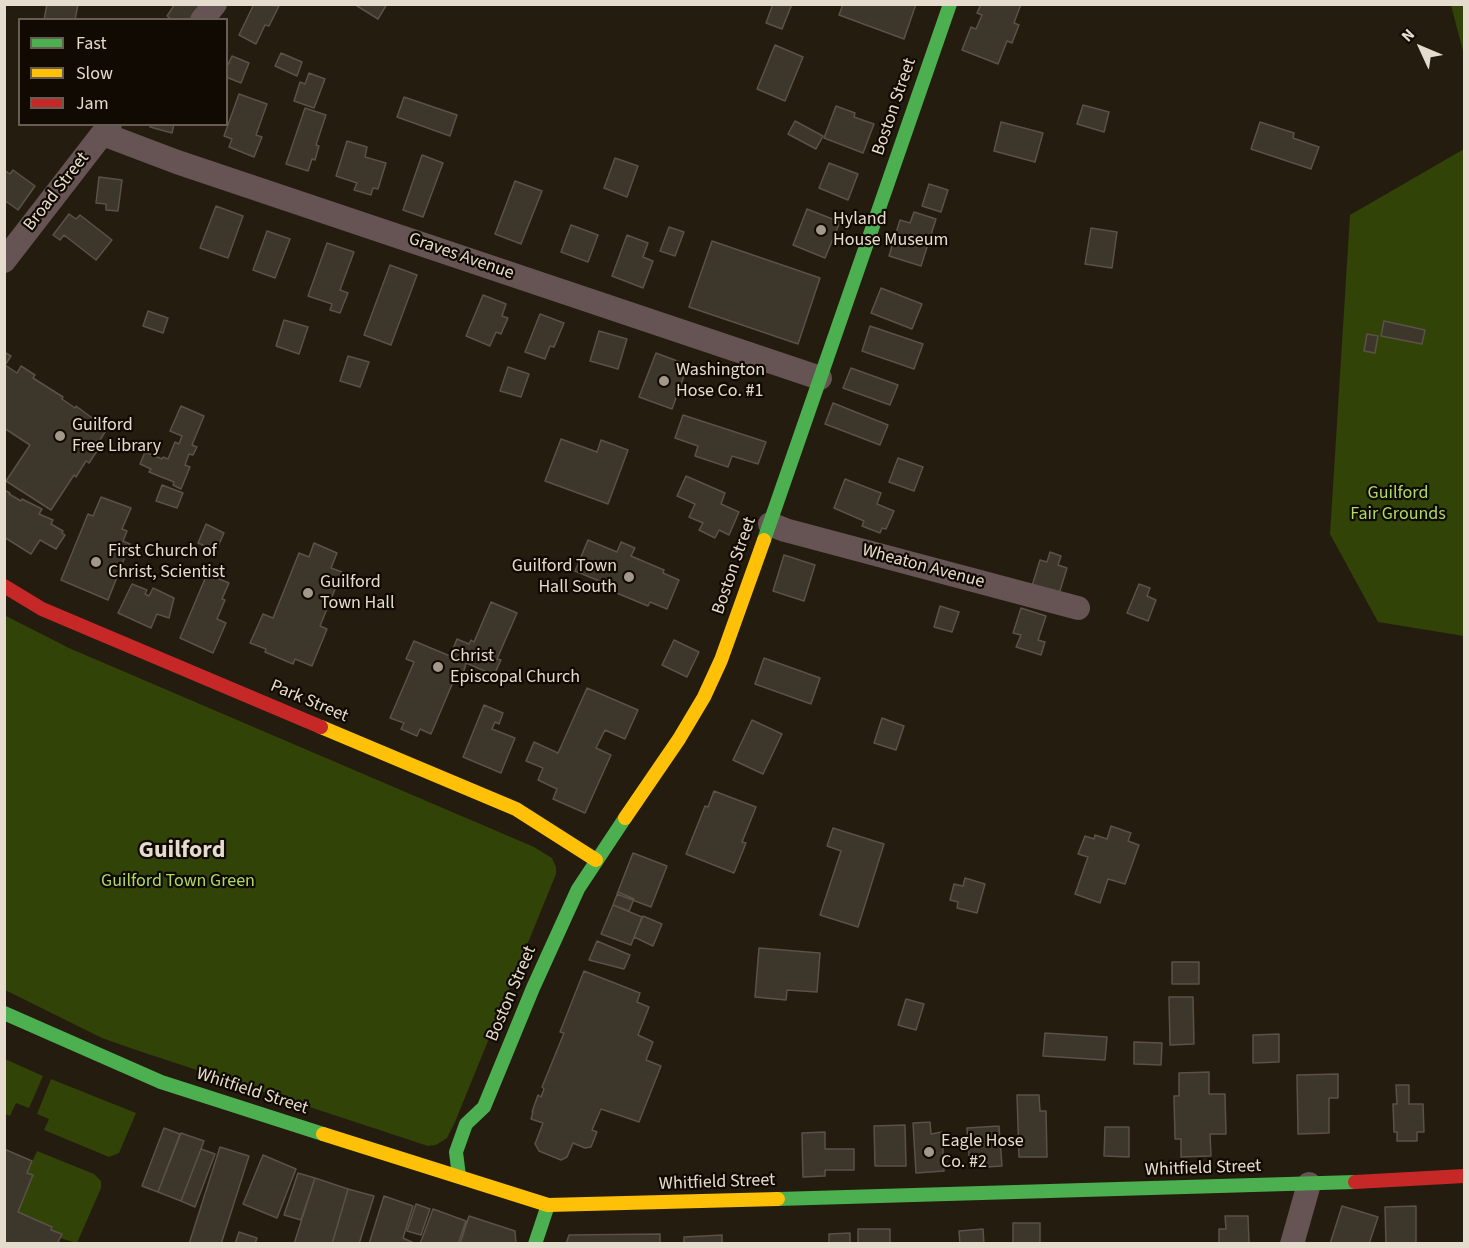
<!DOCTYPE html>
<html>
<head>
<meta charset="utf-8">
<style>
  body { margin:0 }
  #map { position:relative; width:1469px; height:1248px; overflow:hidden; background:#241c0e; font-family:"Source Sans 3",sans-serif }
  canvas { display:block }
  .frame { position:absolute; inset:0; border:6px solid #e6dccd; pointer-events:none }
  .legend { position:absolute; left:18px; top:18px; width:210px; height:108px; box-sizing:border-box; background:#100a02; border:2px solid #665e53; margin:0; padding:8px 10px; list-style:none; font-size:18px; color:#e6dccd }
  .legend li { display:flex; align-items:center; gap:12px; height:30px }
  .legend b { width:30px; border:2px solid #665e53 }
  .north { position:absolute; left:1391px; top:18px; width:60px; height:60px; -webkit-text-stroke:4px #100a02; paint-order:stroke; rotate:314deg; font-size:16px; font-weight:700; line-height:24px; text-align:center; color:#e6dccd }
  .north::after { content:''; display:block; margin:auto; width:21px; height:27px; background:#e6dccd; clip-path:polygon(50% 0,100% 100%,50% 72%,0 100%) }
</style>
</head>
<body>
<div id="map">
<canvas width="1469" height="1248"></canvas>
<div class="frame"></div>
<ul class="legend">
<li><b style="height:8px;background:#4caf50"></b>Fast</li>
<li><b style="height:8px;background:#ffc107"></b>Slow</li>
<li><b style="height:8px;background:#c62828"></b>Jam</li>
</ul>
<div class="north">N</div>
</div>
<script>
const g = document.querySelector('canvas').getContext('2d');
g.lineJoin = 'round';
function paint(path, color) { g.fillStyle = color; g.fill(path, 'evenodd'); }
const poly = rows => new Path2D(rows.map(r => 'M' + r).join(''));
function stroke(path, color, width, dash) { g.strokeStyle = color; g.lineWidth = width; g.lineCap = dash ? 'butt' : 'round'; g.setLineDash(dash || []); g.stroke(path); }
function write(font, color, halo, rows, align = 'center') {
  g.font = font + ' "Source Sans 3",sans-serif'; g.lineWidth = 4.5; g.setLineDash([]); g.textBaseline = 'middle'; g.strokeStyle = halo; g.fillStyle = color; for (const [text, x, y, turn = 0] of rows) {
    g.save(); g.translate(x, y); g.rotate((+turn || 0) * Math.PI / 180); g.textAlign = isNaN(turn) ? turn : align; if (halo) g.strokeText(text, 0, 0); g.fillText(text, 0, 0); g.restore();
  }
}
const green = poly([
  [1451,5,1464,5,1464,55],
  [1464,149,1464,636,1378,622,1330,534,1350,215],
  [4,615,69,648,534,847,552,858,556,867,556,874,455,1122,447,1138,436,1145,428,1146,419,1143,136,1050,102,1038,5,990],
  [5,1059,43,1076,29,1108,16,1103,10,1116,5,1114],
  [51,1079,136,1113,119,1153,109,1157,44,1130,49,1119,37,1114],
  [37,1151,94,1174,101,1181,101,1188,77,1243,60,1238,62,1234,51,1230,52,1227,18,1212,33,1176,27,1173]
]);
const building = poly([
  [47,4,78,4,75,20,44,20,47,4],
  [175,4,204,4,190,20,172,20,167,16,175,4],
  [254,4,279,6,269,26,265,25,256,44,239,35,254,4],
  [354,4,387,4,378,19,354,4],
  [773,4,792,4,782,29,766,23,773,4],
  [843,4,916,4,904,39,839,15,843,4],
  [981,4,1021,4,1014,23,1019,25,1012,43,1007,41,998,64,962,50,971,27,976,29,982,15,977,13,981,4],
  [775,45,803,57,785,101,757,89,775,45],
  [281,53,302,62,297,76,275,66,281,53],
  [232,56,249,63,241,83,226,77,226,69,232,56],
  [309,73,325,79,314,108,294,101,300,82,305,84,309,73],
  [239,94,267,104,256,135,262,137,254,157,229,147,232,139,224,136,239,94],
  [404,97,457,115,450,136,397,117,404,97],
  [1083,105,1109,112,1104,132,1077,124,1083,105],
  [836,106,855,113,854,117,874,124,863,153,824,138,836,106],
  [305,108,326,115,316,145,319,146,315,160,312,159,308,171,286,164,305,108],
  [795,121,823,136,816,149,788,134,795,121],
  [1001,122,1043,133,1035,162,994,151,1001,122],
  [1260,122,1294,133,1293,138,1319,147,1311,169,1251,149,1260,122],
  [150,124,174,124,172,133,150,127,150,124],
  [347,141,367,147,365,157,386,163,378,189,373,188,371,195,354,190,357,183,336,176,347,141],
  [422,155,443,163,423,217,403,210,422,155],
  [615,158,638,166,627,197,604,188,615,158],
  [829,163,858,174,848,200,819,188,829,163],
  [4,170,10,174,13,170,35,186,18,210,4,200,4,170],
  [99,177,122,180,118,211,106,210,106,204,96,203,99,177],
  [515,181,542,191,521,244,495,234,515,181],
  [929,184,948,190,941,212,922,206,929,184],
  [216,206,243,216,228,258,200,248,216,206],
  [807,209,840,222,825,258,793,245,807,209],
  [914,212,936,219,921,266,889,256,900,220,910,223,914,212],
  [69,214,76,219,80,215,112,240,96,260,64,235,60,240,53,235,69,214],
  [571,225,598,235,588,262,561,252,571,225],
  [669,227,684,232,675,256,660,251,669,227],
  [1091,228,1117,232,1112,268,1085,264,1091,228],
  [267,231,290,239,275,278,253,270,267,231],
  [627,235,648,243,643,257,653,261,643,288,612,276,627,235],
  [712,241,820,278,798,344,689,307,712,241],
  [327,243,354,252,340,290,348,293,340,313,330,310,332,304,308,296,327,243],
  [390,265,417,275,391,345,364,335,390,265],
  [881,288,922,304,912,329,871,313,881,288],
  [483,295,506,304,502,316,508,318,501,334,496,332,490,346,466,336,483,295],
  [148,311,168,318,163,333,143,326,148,311],
  [540,314,564,323,554,347,550,346,545,359,525,352,540,314],
  [284,320,308,327,299,354,276,346,284,320],
  [1384,321,1425,330,1422,344,1381,336,1384,321],
  [870,326,923,344,914,369,862,351,870,326],
  [599,331,627,339,618,369,590,361,599,331],
  [1367,334,1378,336,1375,353,1364,351,1367,334],
  [4,352,11,356,5,365,17,373,21,366,35,375,33,378,63,397,62,399,75,408,76,406,107,429,98,443,101,445,89,463,86,461,76,477,74,475,51,510,6,481,30,445,4,428,4,352],
  [656,353,688,365,672,409,639,397,656,353],
  [348,356,369,362,360,387,340,381,348,356],
  [508,367,529,374,521,397,500,391,508,367],
  [851,368,898,385,890,405,843,388,851,368],
  [833,403,888,425,880,445,825,424,833,403],
  [181,406,204,416,192,445,197,447,193,455,189,454,185,465,190,467,181,489,173,485,174,482,149,472,151,469,140,464,145,452,162,459,163,457,168,459,175,442,179,444,182,436,170,431,181,406],
  [683,415,766,442,758,464,732,456,728,467,695,456,698,446,675,438,683,415],
  [561,439,597,452,601,440,628,450,608,504,545,481,561,439],
  [898,458,923,467,914,491,889,482,898,458],
  [686,476,725,493,721,504,739,512,729,535,719,530,715,538,699,530,703,523,689,517,695,504,677,496,686,476],
  [845,479,881,493,877,504,894,511,886,529,882,528,880,533,862,526,864,521,834,508,845,479],
  [162,485,183,493,177,508,156,501,162,485],
  [4,490,10,493,9,494,21,501,22,499,42,509,39,514,53,520,51,524,63,531,62,533,65,535,56,549,40,540,31,554,4,537,4,490],
  [101,497,131,508,122,529,127,531,123,541,130,544,108,600,61,580,88,514,93,516,101,497],
  [206,524,224,533,216,551,198,543,206,524],
  [588,540,617,552,621,542,635,548,631,556,664,570,663,573,679,580,667,609,650,602,648,606,602,587,604,583,575,571,588,540],
  [314,543,337,553,331,568,342,572,320,626,327,629,312,666,295,659,293,664,265,652,266,649,250,643,263,614,273,618,299,553,309,557,314,543],
  [1050,552,1061,556,1058,565,1067,568,1059,594,1032,586,1040,560,1047,562,1050,552],
  [784,555,815,565,804,601,773,591,784,555],
  [207,574,229,583,222,599,225,600,217,619,226,623,213,653,180,638,207,574],
  [132,584,147,590,145,594,149,596,153,588,174,598,169,618,157,614,151,628,118,613,132,584],
  [1139,584,1150,588,1147,596,1156,600,1148,621,1127,613,1139,584],
  [491,602,517,613,497,659,501,660,494,675,466,663,462,678,456,675,431,734,420,729,417,736,401,729,404,723,390,718,414,662,406,659,414,641,450,656,457,639,469,644,471,640,474,642,491,602],
  [940,606,959,612,952,632,934,627,940,606],
  [1021,608,1046,616,1038,640,1045,642,1041,655,1016,647,1021,635,1013,633,1021,608],
  [674,640,699,652,687,677,662,665,674,640],
  [764,658,820,678,811,704,755,684,764,658],
  [587,688,638,710,625,739,605,730,596,748,611,755,585,813,553,799,557,789,538,780,543,768,526,761,534,742,558,753,587,688],
  [484,705,503,713,499,724,495,722,492,729,515,738,501,773,463,757,484,705],
  [882,718,904,726,896,750,874,743,882,718],
  [752,720,782,734,763,774,733,760,752,720],
  [714,791,756,807,742,842,746,843,734,873,686,854,705,806,708,807,714,791],
  [1111,826,1131,833,1128,841,1139,845,1125,884,1108,879,1100,903,1075,894,1088,857,1078,854,1085,836,1094,839,1095,835,1107,839,1111,826],
  [833,828,884,844,858,927,820,915,841,851,827,846,833,828],
  [633,853,667,866,651,907,617,894,633,853],
  [965,878,985,884,977,913,957,908,958,902,950,900,954,884,963,886,965,878],
  [618,892,634,899,629,911,613,905,618,892],
  [613,905,642,917,631,945,601,934,613,905],
  [643,916,662,924,653,946,634,937,643,916],
  [597,941,630,955,624,969,589,960,597,941],
  [759,948,820,953,817,992,787,990,786,1000,755,997,759,948],
  [1172,962,1199,962,1199,984,1172,984,1172,962],
  [584,971,640,993,637,1002,649,1007,638,1035,653,1042,646,1060,661,1066,639,1122,601,1109,592,1130,597,1132,591,1147,585,1148,573,1143,567,1157,561,1160,539,1151,535,1144,543,1123,531,1119,533,1112,532,1112,538,1095,541,1097,544,1089,542,1087,564,1033,560,1032,584,971],
  [1169,997,1193,997,1194,1044,1170,1045,1169,997],
  [906,999,924,1004,916,1030,898,1025,906,999],
  [1045,1033,1107,1037,1105,1060,1043,1056,1045,1033],
  [1279,1034,1279,1062,1253,1063,1253,1035,1279,1034],
  [1134,1042,1162,1043,1161,1065,1134,1064,1134,1042],
  [1209,1072,1209,1094,1225,1094,1226,1134,1210,1134,1211,1156,1181,1157,1181,1139,1175,1139,1174,1096,1179,1096,1179,1073,1209,1072],
  [1338,1074,1338,1098,1329,1098,1329,1133,1298,1134,1297,1075,1338,1074],
  [1396,1085,1409,1085,1409,1104,1423,1104,1424,1132,1417,1132,1417,1141,1397,1141,1397,1132,1394,1132,1393,1104,1397,1104,1396,1085],
  [1017,1095,1039,1095,1040,1111,1046,1111,1047,1157,1019,1157,1017,1095],
  [930,1122,931,1134,942,1132,944,1171,916,1173,913,1123,930,1122],
  [905,1125,906,1166,875,1166,874,1126,905,1125],
  [999,1126,1002,1166,970,1168,967,1128,999,1126],
  [1105,1127,1129,1127,1129,1157,1104,1156,1105,1127],
  [164,1128,180,1134,158,1192,142,1186,164,1128],
  [825,1132,825,1149,854,1149,854,1170,825,1170,825,1176,803,1177,802,1133,825,1132],
  [181,1133,204,1141,181,1201,158,1192,181,1133],
  [220,1147,249,1156,221,1244,189,1244,220,1147],
  [4,1149,32,1161,27,1173,33,1175,18,1212,52,1227,51,1230,62,1234,57,1244,4,1244,4,1149],
  [201,1149,215,1154,195,1207,181,1201,201,1149],
  [263,1155,296,1169,277,1218,243,1204,263,1155],
  [298,1173,315,1178,301,1220,284,1215,298,1173],
  [315,1178,348,1189,332,1244,294,1244,315,1178],
  [348,1189,374,1196,359,1244,332,1244,348,1189],
  [384,1196,413,1206,403,1238,416,1244,369,1244,384,1196],
  [416,1204,430,1209,421,1235,407,1231,416,1204],
  [1342,1206,1378,1217,1369,1244,1330,1244,1342,1206],
  [1416,1206,1416,1244,1386,1244,1385,1207,1416,1206],
  [433,1209,466,1221,458,1244,420,1244,433,1209],
  [469,1216,515,1231,516,1244,460,1244,469,1216],
  [1225,1216,1248,1216,1249,1243,1219,1244,1219,1229,1226,1229,1225,1216],
  [1013,1223,1040,1223,1040,1244,1013,1244,1013,1223],
  [858,1229,890,1229,890,1244,858,1244,858,1229],
  [983,1229,984,1244,960,1244,959,1231,983,1229],
  [239,1232,257,1238,255,1244,235,1244,239,1232],
  [850,1233,850,1244,829,1244,829,1234,850,1233],
  [660,1234,660,1244,566,1244,569,1235,660,1234],
  [722,1235,722,1244,684,1244,684,1237,722,1235]
]);
const street = poly([
  [202,20,215,4],
  [103,134,177,162,820,378],
  [4,261,110,124],
  [770,524,785,530,1078,608],
  [1292,1244,1309,1184]
]);
const fast = poly([
  [764,540,950,4],
  [4,1013,161,1082,323,1134],
  [459,1176,456,1152,466,1124,484,1107,533,988,578,889,625,818],
  [778,1199,1355,1182],
  [535,1244,548,1205]
]);
const slow = poly([
  [321,727,516,809,596,860],
  [625,818,679,739,704,697,721,660,764,540],
  [323,1134,548,1205,778,1199]
]);
const jam = poly([
  [4,586,42,609,321,727],
  [1355,1182,1464,1176]
]);
const markers = [
  [821,230,6,"#a2998a"],
  [664,381,6,"#a2998a"],
  [60,436,6,"#a2998a"],
  [96,562,6,"#a2998a"],
  [629,577,6,"#a2998a"],
  [308,593,6,"#a2998a"],
  [438,667,6,"#a2998a"],
  [929,1152,6,"#a2998a"]
];
const streetNames = [
  ["Boston Street",895,107,-71],
  ["Broad Street",57,192,-52],
  ["Graves Avenue",461,257,19],
  ["Boston Street",735,566,-71],
  ["Wheaton Avenue",923,567,15],
  ["Park Street",309,702,23],
  ["Boston Street",512,994,-67],
  ["Whitfield Street",252,1092,18],
  ["Whitfield Street",1203,1169,-2],
  ["Whitfield Street",717,1183,-2]
];
const poiNames = [
  ["Hyland",833,220],
  ["House Museum",833,241],
  ["Washington",676,371],
  ["Hose Co. #1",676,392],
  ["Guilford",72,426],
  ["Free Library",72,447],
  ["First Church of",108,552],
  ["Christ, Scientist",108,573],
  ["Guilford Town",617,567,"right"],
  ["Hall South",617,588,"right"],
  ["Guilford",320,583],
  ["Town Hall",320,604],
  ["Christ",450,657],
  ["Episcopal Church",450,678],
  ["Eagle Hose",941,1142],
  ["Co. #2",941,1163]
];
const parkNames = [
  ["Guilford",1398,494],
  ["Fair Grounds",1398,515],
  ["Guilford Town Green",178,882]
];
const districtNames = [
  ["Guilford",182,852]
];
paint(green, '#314307');
paint(building, '#3d362b');
stroke(building, '#5a5247', 1.5);
stroke(street, '#665353', 24);
stroke(fast, '#4caf50', 14);
stroke(slow, '#ffc107', 14);
stroke(jam, '#c62828', 14);
for (const [x, y, r, color] of markers) { const dot = new Path2D(); dot.arc(x, y, r, 0, 2 * Math.PI); g.fillStyle = color; g.fill(dot); stroke(dot, '#100a02', 2); }
write('18px', '#e6dccd', '#100a02', streetNames);
write('18px', '#e6dccd', '#100a02', poiNames, 'left');
write('18px', '#acdb63', '#100a02', parkNames);
write('bold 24px', '#e6dccd', '#100a02', districtNames);
</script>
</body>
</html>
